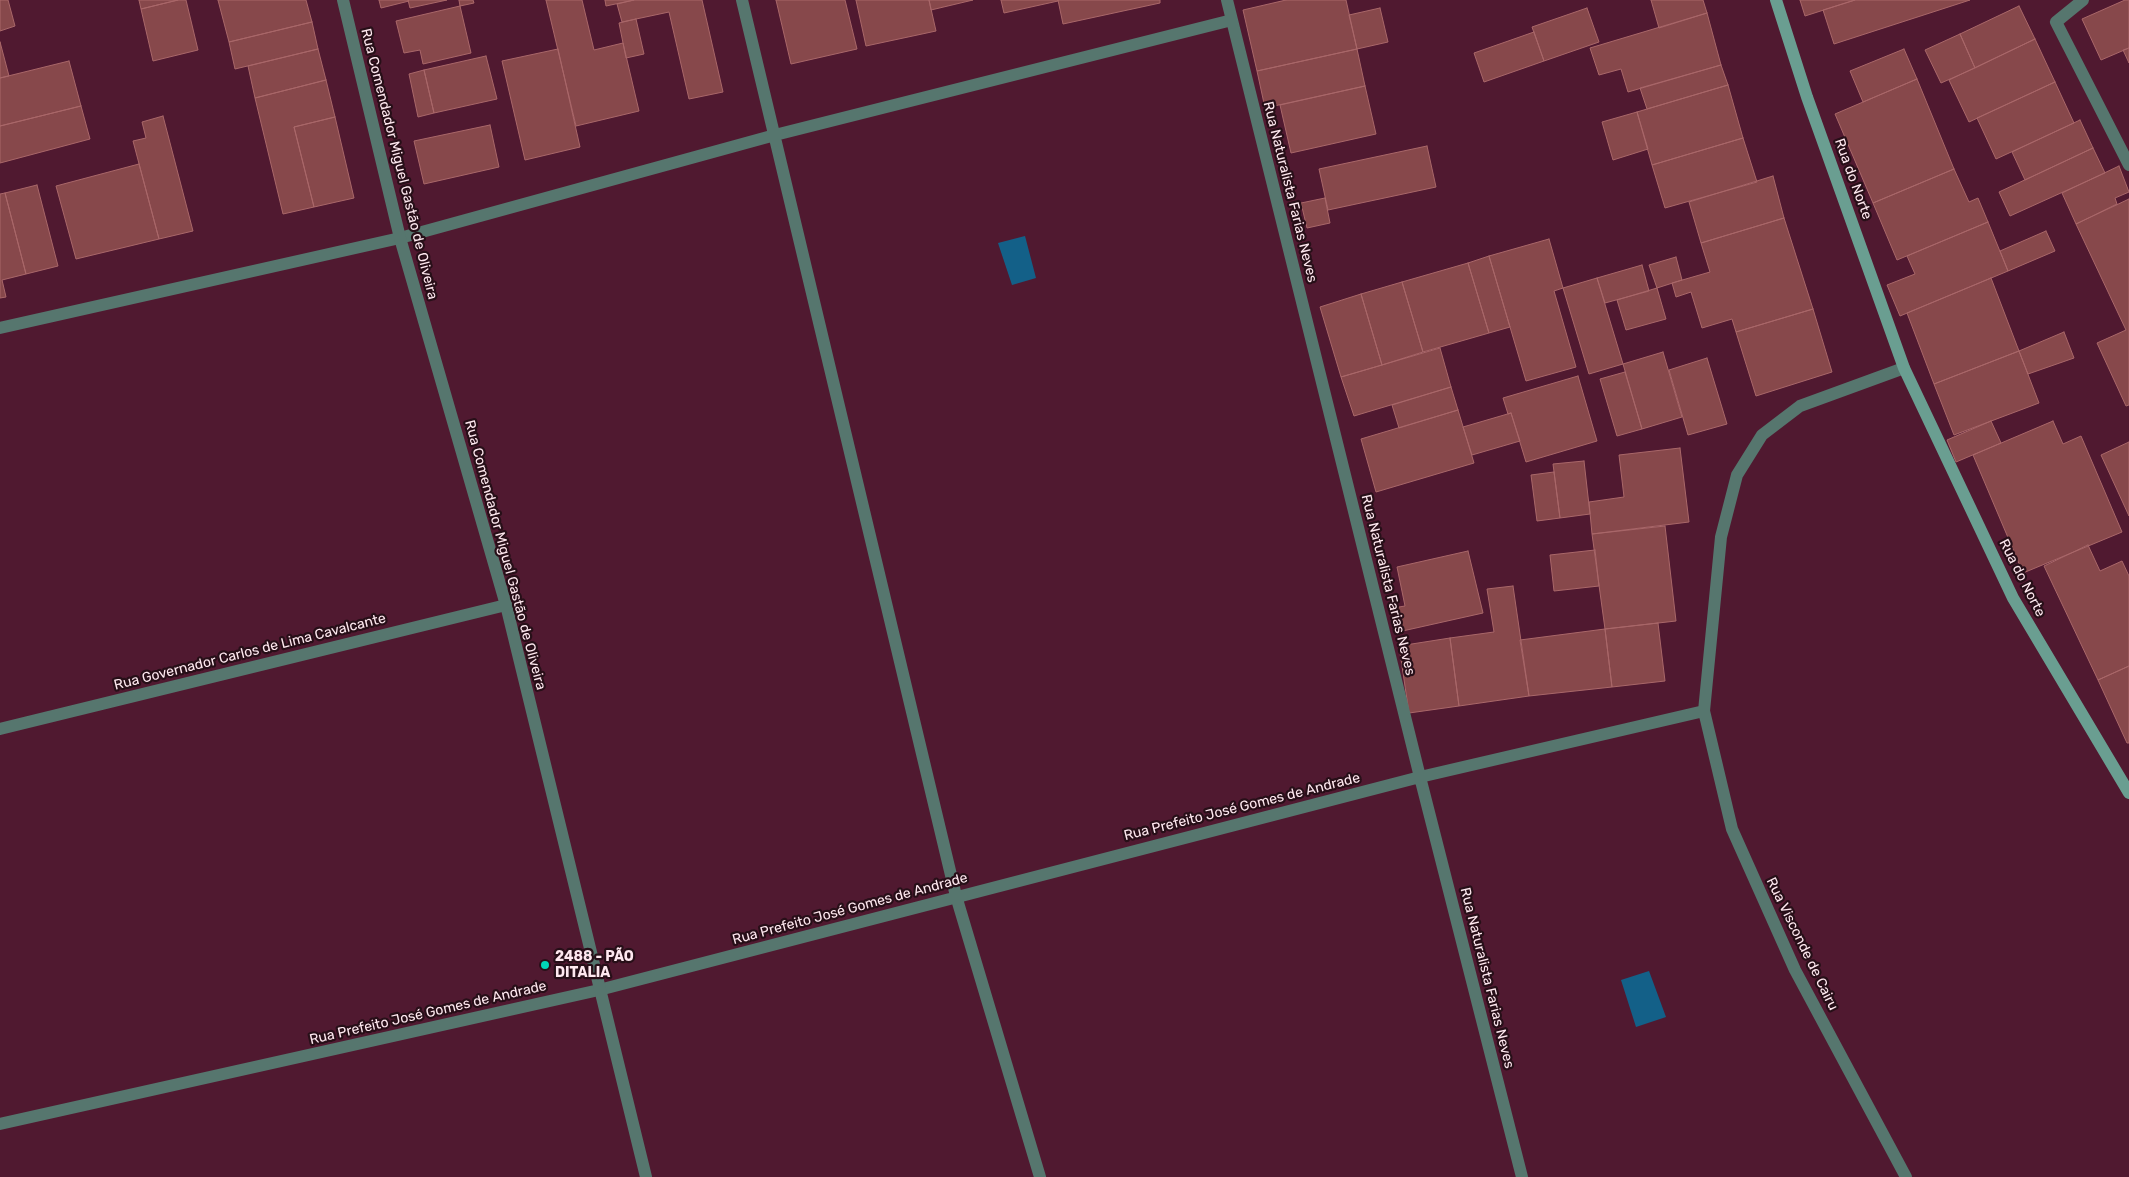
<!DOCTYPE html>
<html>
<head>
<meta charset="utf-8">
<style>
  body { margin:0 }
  canvas { display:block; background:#501930 }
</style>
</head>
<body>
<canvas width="2129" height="1177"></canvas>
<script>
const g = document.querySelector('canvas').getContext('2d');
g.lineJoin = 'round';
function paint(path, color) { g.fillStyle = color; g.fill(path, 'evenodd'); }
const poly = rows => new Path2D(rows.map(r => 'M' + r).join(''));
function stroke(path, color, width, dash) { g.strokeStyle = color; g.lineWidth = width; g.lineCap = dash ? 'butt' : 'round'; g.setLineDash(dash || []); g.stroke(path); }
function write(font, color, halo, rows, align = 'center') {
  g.font = font + ' Rubik,sans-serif'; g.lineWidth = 4.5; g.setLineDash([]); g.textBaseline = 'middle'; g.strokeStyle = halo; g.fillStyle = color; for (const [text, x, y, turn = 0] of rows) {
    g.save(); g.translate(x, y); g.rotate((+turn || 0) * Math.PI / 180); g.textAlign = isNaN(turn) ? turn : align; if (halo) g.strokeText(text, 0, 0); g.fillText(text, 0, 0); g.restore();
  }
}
const water = poly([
  [1025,236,1036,278,1012,285,998,243],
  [1649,971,1666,1017,1636,1027,1621,980]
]);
const building = poly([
  [0,0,8,0,15,26,0,31,0,0],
  [139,0,178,0,141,9,139,0],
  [178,0,186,0,198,50,153,61,141,9,178,0],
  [218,0,306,0,312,22,229,42,218,0],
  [379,0,408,0,409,1,381,8,379,0],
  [408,0,447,0,410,8,408,0],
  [459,0,473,0,474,3,460,6,459,0],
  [546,0,582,0,594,50,623,43,639,111,576,126,546,0],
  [605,0,634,0,606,6,605,0],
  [634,0,702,0,723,92,689,99,669,12,622,22,617,4,634,0],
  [776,0,845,0,857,49,791,64,776,0],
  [856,0,929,0,936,31,866,46,856,0],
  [929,0,973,0,931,10,929,0],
  [1001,0,1058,0,1058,1,1004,13,1001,0],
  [1058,0,1160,0,1160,3,1063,24,1058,0],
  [1286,0,1346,0,1357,49,1257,71,1243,10,1286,0],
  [1651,0,1703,0,1707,13,1659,28,1651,0],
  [1800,0,1855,0,1805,16,1800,0],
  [1855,0,1970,0,1834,44,1823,10,1855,0],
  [2125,0,2129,0,2129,48,2101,60,2082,19,2125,0],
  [460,6,471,53,423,64,420,50,404,53,396,21,460,6],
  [2019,6,2035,39,1975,68,1960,34,2019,6],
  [1380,8,1388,42,1357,49,1349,15,1380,8],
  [1587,8,1599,42,1544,61,1532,27,1587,8],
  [1707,13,1721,65,1628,92,1621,69,1599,75,1590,48,1707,13],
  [636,19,644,54,626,58,619,23,636,19],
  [312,22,318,49,235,69,229,42,312,22],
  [1534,32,1544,61,1484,82,1474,53,1534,32],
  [1960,34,1975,68,1941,83,1925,50,1960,34],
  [2035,39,2055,82,1969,122,1949,80,2035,39],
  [0,42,9,76,0,78,0,42],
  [2129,48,2129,63,2123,50,2129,48],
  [318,49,326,80,255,98,248,66,318,49],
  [558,49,580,147,525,160,502,61,558,49],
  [1357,49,1365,86,1265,108,1257,71,1357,49],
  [1904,49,1917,79,1863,102,1850,71,1904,49],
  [486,56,497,99,434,113,424,70,486,56],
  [69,61,81,106,0,126,0,78,69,61],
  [1721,65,1728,85,1647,109,1640,88,1721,65],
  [424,70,434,113,418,117,409,74,424,70],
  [1917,79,1954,169,1873,203,1835,114,1917,79],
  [326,80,335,117,294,127,314,207,283,214,255,98,326,80],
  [2055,82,2074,123,1996,159,1977,118,2055,82],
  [1728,85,1743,138,1652,165,1637,112,1728,85],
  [1365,86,1376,134,1291,153,1280,105,1365,86],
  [81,106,90,139,0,163,0,126,81,106],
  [1637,112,1648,149,1613,160,1602,122,1637,112],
  [163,116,193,231,159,239,133,141,146,138,142,122,163,116],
  [335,117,354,198,314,207,294,127,335,117],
  [2080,120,2093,148,2025,180,2012,152,2080,120],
  [490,125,499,167,424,184,414,141,490,125],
  [1743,138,1757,182,1665,208,1652,165,1743,138],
  [1427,146,1436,187,1328,210,1319,169,1427,146],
  [2093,148,2105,173,2010,216,1999,192,2093,148],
  [139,164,159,239,76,259,56,186,139,164],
  [2119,166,2129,192,2115,198,2117,204,2076,224,2062,193,2119,166],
  [1954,169,1969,202,1978,198,1988,222,1897,260,1873,203,1954,169],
  [1773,176,1784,218,1701,243,1689,202,1773,176],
  [37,185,58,266,26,274,5,193,37,185],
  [5,193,26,274,2,280,6,297,0,298,0,194,5,193],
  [1325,198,1330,223,1307,228,1301,203,1325,198],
  [2129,199,2129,405,2126,406,2097,343,2126,330,2076,224,2129,199],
  [1784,218,1813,309,1736,332,1732,319,1702,328,1691,292,1676,297,1672,283,1710,272,1701,243,1784,218],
  [1988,222,2008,271,1900,316,1887,285,1915,274,1907,256,1988,222],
  [2046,231,2055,251,2008,271,2000,251,2046,231],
  [1549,239,1563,288,1554,291,1576,367,1526,381,1489,256,1549,239],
  [1489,256,1510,327,1489,333,1468,263,1489,256],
  [1676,257,1682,280,1657,288,1649,265,1676,257],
  [1468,263,1489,333,1423,352,1402,282,1468,263],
  [1642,265,1649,291,1605,303,1597,278,1642,265],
  [1597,278,1623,364,1589,374,1563,288,1597,278],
  [1991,278,2019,351,1934,384,1907,313,1991,278],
  [1402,282,1423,352,1382,365,1361,294,1402,282],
  [1657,288,1666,319,1626,330,1617,300,1657,288],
  [1361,294,1382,365,1341,377,1320,307,1361,294],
  [1813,309,1832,372,1756,396,1736,332,1813,309],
  [2064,332,2074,358,2028,374,2019,351,2064,332],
  [1440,348,1451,387,1354,416,1341,377,1440,348],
  [2019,351,2039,403,1954,435,1934,384,2019,351],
  [1663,352,1682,417,1642,429,1623,364,1663,352],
  [1707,358,1727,424,1688,435,1669,370,1707,358],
  [1625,372,1642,429,1617,436,1600,379,1625,372],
  [1578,376,1597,441,1526,462,1511,413,1508,414,1503,398,1578,376],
  [1451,387,1458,410,1399,428,1392,405,1451,387],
  [1458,410,1474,463,1376,492,1361,439,1458,410],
  [1511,413,1520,441,1472,455,1463,427,1511,413],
  [1991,421,2001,443,1956,462,1947,440,1991,421],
  [2053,421,2063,444,2081,436,2122,532,2023,573,1973,455,2053,421],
  [2129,442,2129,516,2101,455,2129,442],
  [1680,448,1689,522,1592,534,1589,502,1624,497,1619,455,1680,448],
  [1584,461,1590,514,1560,518,1553,464,1584,461],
  [1554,472,1560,518,1537,521,1531,475,1554,472],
  [1665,526,1676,621,1605,629,1592,534,1665,526],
  [2088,545,2100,571,2122,561,2129,576,2129,666,2098,680,2044,566,2088,545],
  [1595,550,1599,586,1554,591,1550,555,1595,550],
  [1468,551,1483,613,1398,632,1393,608,1405,606,1397,567,1468,551],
  [1513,586,1529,696,1459,706,1450,638,1494,632,1487,589,1513,586],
  [1658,623,1665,681,1612,687,1605,629,1658,623],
  [1605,629,1612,687,1529,696,1520,640,1605,629],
  [1450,638,1459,706,1409,713,1399,646,1450,638],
  [2129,666,2129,743,2127,743,2098,680,2129,666]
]);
const minor = poly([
  [742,0,956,896,1040,1177],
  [1227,0,1420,777,1522,1177],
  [2083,0,2056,22,2129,165],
  [0,328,400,238,775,135,1232,20],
  [1904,368,1800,406,1762,435,1737,475,1721,537,1704,711,1732,829,1795,970,1906,1177],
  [0,729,506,605],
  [0,1124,599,990,1420,777,1704,711]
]);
const tertiary = poly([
  [343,0,400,238,506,605,646,1177]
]);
const secondary = poly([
  [1776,0,1807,97,1904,368,2013,598,2129,793]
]);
const markers = [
  [545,965,5,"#00d5b7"]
];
const streetNames = [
  ["Rua Comendador Miguel Gastão de Oliveira",399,164,76],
  ["Rua do Norte",1853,179,70],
  ["Rua Naturalista Farias Neves",1290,192,76],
  ["Rua Comendador Miguel Gastão de Oliveira",505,555,75],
  ["Rua do Norte",2022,578,63],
  ["Rua Naturalista Farias Neves",1388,585,76],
  ["Rua Governador Carlos de Lima Cavalcante",250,652,-14],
  ["Rua Prefeito José Gomes de Andrade",1242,807,-14],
  ["Rua Prefeito José Gomes de Andrade",850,909,-15],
  ["Rua Visconde de Cairu",1802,944,64],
  ["Rua Naturalista Farias Neves",1487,978,76],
  ["Rua Prefeito José Gomes de Andrade",428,1013,-13]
];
const poiNames = [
  ["2488 - PÃO",555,957],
  ["DITALIA",555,973]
];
paint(water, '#136088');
paint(building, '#87484b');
stroke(building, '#a96769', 1);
stroke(minor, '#56766e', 12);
stroke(tertiary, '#56766e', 12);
stroke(secondary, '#6a9e91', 12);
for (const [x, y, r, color] of markers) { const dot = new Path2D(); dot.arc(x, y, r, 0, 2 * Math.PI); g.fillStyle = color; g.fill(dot); stroke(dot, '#270f18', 2); }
write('14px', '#fee8ef', '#270f18', streetNames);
write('bold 14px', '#fee8ef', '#270f18', poiNames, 'left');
</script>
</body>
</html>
